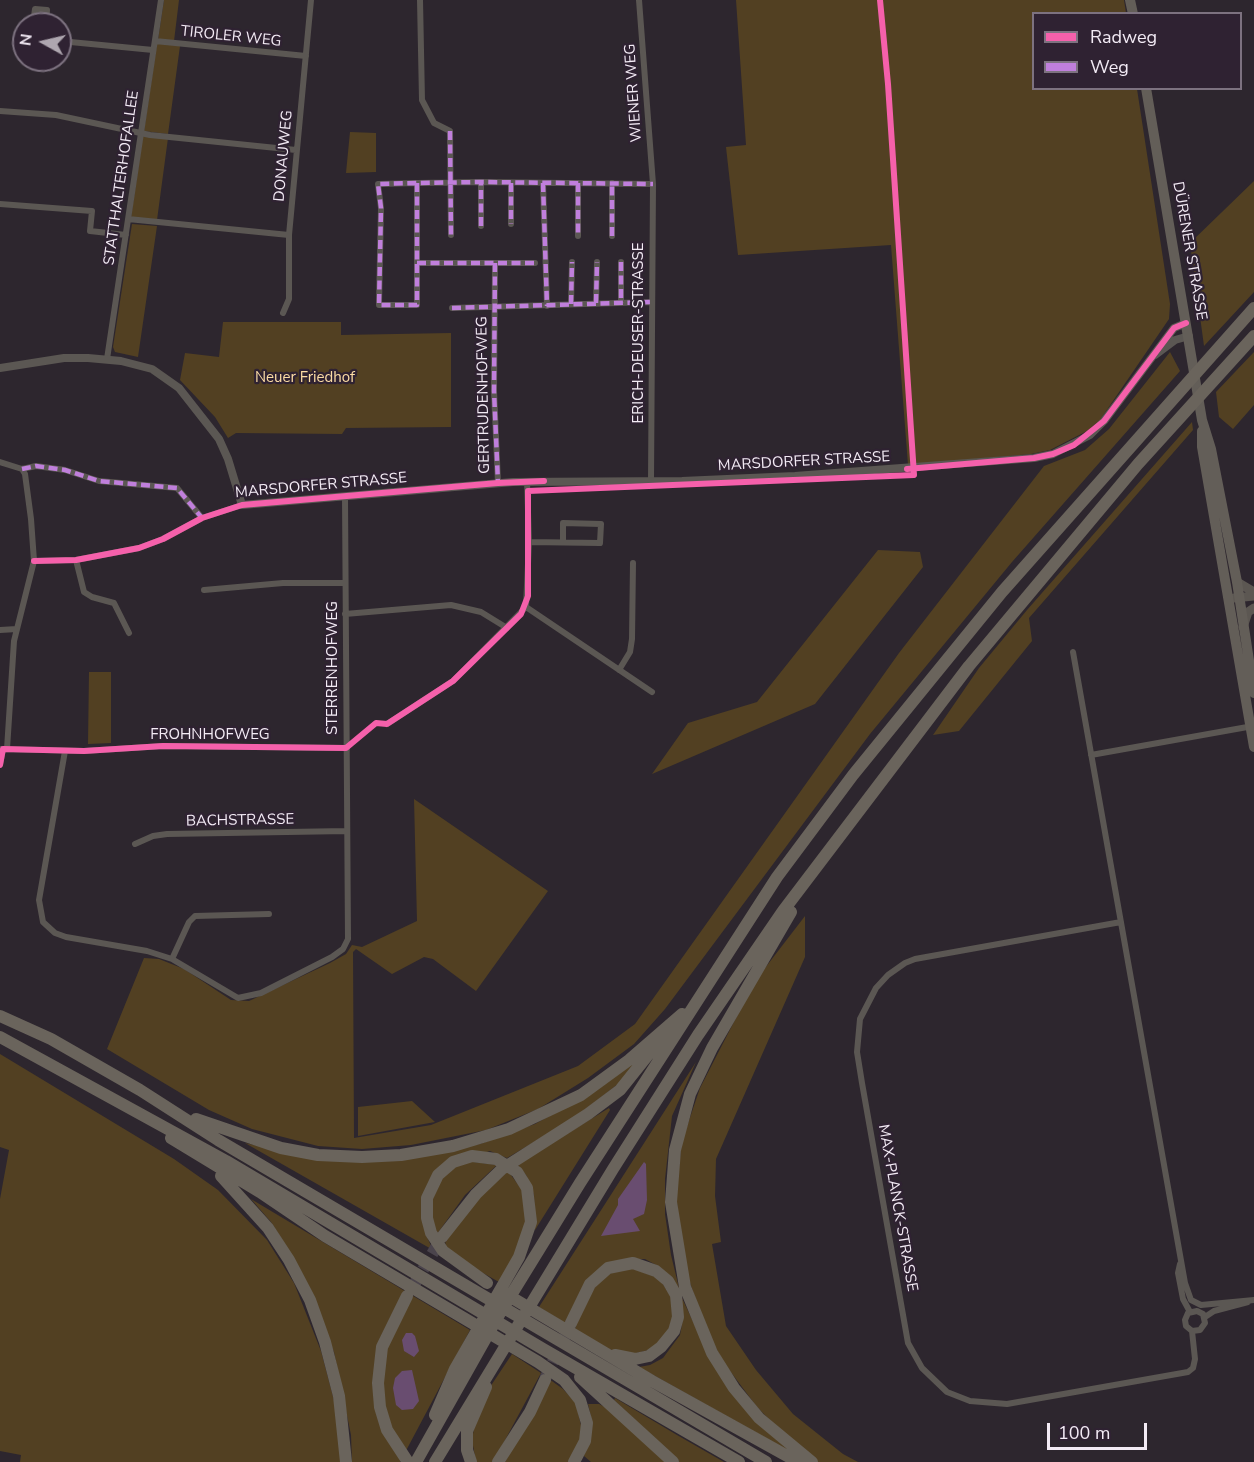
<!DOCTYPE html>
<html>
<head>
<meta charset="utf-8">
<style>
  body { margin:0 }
  #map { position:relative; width:1254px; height:1462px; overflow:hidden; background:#2d262e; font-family:"Nunito Sans",sans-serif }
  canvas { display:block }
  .legend { position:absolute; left:1032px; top:12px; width:210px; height:78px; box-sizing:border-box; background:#2f2232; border:2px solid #7d7280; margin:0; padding:8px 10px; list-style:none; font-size:18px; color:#f3ebf5 }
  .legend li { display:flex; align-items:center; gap:12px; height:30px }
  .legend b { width:30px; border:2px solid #7d7280 }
  .north { position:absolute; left:12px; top:12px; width:60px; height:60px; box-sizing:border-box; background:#2f2232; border:2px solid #7d7280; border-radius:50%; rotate:278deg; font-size:16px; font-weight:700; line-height:24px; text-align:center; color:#f3ebf5 }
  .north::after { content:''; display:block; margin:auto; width:21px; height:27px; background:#aea6af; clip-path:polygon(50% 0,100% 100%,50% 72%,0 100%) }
  .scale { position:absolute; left:1047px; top:1423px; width:100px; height:27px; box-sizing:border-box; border:3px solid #f3ebf5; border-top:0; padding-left:8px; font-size:18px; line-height:21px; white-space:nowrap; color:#f3ebf5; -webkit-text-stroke:4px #2f2232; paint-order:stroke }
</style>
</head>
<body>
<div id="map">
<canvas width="1254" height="1462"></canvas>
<ul class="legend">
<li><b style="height:8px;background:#f560ab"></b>Radweg</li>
<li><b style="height:8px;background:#c07fdc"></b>Weg</li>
</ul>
<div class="north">N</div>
<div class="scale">100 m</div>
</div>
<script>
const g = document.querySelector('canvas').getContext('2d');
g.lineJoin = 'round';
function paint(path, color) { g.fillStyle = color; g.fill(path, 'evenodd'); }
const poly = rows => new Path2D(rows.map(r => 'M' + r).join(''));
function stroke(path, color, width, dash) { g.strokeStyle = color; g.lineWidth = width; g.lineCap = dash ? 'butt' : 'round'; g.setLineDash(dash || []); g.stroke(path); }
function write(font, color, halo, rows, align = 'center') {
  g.font = font + ' "Nunito Sans",sans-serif'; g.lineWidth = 4.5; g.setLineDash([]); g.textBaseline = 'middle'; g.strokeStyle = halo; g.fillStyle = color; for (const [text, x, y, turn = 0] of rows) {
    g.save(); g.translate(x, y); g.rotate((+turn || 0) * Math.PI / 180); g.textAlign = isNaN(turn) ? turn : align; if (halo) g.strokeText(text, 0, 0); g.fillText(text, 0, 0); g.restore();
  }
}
const green = poly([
  [164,0,179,0,174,41,158,40],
  [736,0,1124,0,1126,13,1034,14,1034,88,1137,89,1170,304,1169,319,1100,420,1087,431,1050,450,1031,454,908,465,891,245,738,255,726,147,746,145],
  [157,43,180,46,168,134,144,131],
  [350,132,376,133,376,172,346,173],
  [143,135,168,138,157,220,131,217],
  [1254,181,1254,292,1204,346,1190,243],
  [132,224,157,226,138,357,115,352,113,347],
  [223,322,341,322,341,335,451,333,451,427,346,428,342,434,236,433,228,438,215,417,180,380,185,353,219,357],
  [1170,352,1180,371,1012,562,870,734,665,1009,634,1044,588,1078,538,1109,486,1130,411,1145,362,1149,318,1146,252,1129,209,1110,107,1049,144,958,159,959,184,969,231,1000,249,1001,330,963,346,954,352,945,362,947,417,921,414,799,548,891,476,991,433,959,424,957,392,974,356,949,353,952,354,1138,431,1125,578,1066,635,1024,899,653,1044,466,1085,450,1109,429],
  [1254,352,1254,405,1233,429,1219,417,1216,392],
  [1192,422,1193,430,1029,618,1032,641,959,731,933,735,979,668,1027,610],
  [878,550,920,552,923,567,815,704,652,774,688,723,757,702],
  [89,672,111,672,111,743,88,744],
  [805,916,805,957,716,1159,715,1196,721,1242,712,1244,726,1326,756,1370,793,1414,843,1454,858,1462,818,1462,801,1452,757,1407,724,1363,706,1330,683,1262,676,1193,682,1141,700,1088,755,981],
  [0,1054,174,1159,218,1190,267,1240,294,1283,321,1351,336,1408,341,1462,20,1462,21,1455,0,1451,0,1199,9,1150,0,1147],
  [635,1062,627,1077,573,1119,507,1158,490,1151,439,1167,426,1235,433,1250,245,1143,321,1159,480,1144,535,1124,598,1089],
  [696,1062,672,1116,665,1179,665,1214,671,1255,681,1296,706,1349,794,1454,639,1367,650,1365,663,1358,680,1335,683,1319,658,1266,645,1259,624,1259,603,1266,566,1324,539,1307],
  [412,1101,435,1122,358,1136,358,1107],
  [609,1108,610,1110,535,1230,534,1195,526,1175,517,1164],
  [466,1161,497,1165,465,1195,437,1234,432,1224,433,1190,450,1169],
  [508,1171,525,1194,527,1232,499,1282,467,1264,446,1247,445,1240,468,1208],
  [251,1199,470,1330,400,1462,352,1462,351,1435,334,1352,294,1259,271,1222],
  [629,1267,659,1278,672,1298,674,1311,667,1336,649,1350,628,1355,602,1347,572,1329,585,1301,603,1276],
  [512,1354,541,1373,497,1455,492,1462,476,1462,472,1440,475,1422,492,1384],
  [549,1379,563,1389,576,1403,582,1430,579,1446,569,1462,505,1462],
  [615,1398,677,1435,724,1462,679,1462,614,1400],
  [588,1404,599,1404,609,1409,668,1462,591,1462,584,1456,591,1417]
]);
const water = poly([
  [644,1162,646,1164,647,1200,644,1214,633,1219,640,1231,601,1236,618,1205,618,1199],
  [406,1333,412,1333,415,1336,419,1351,414,1357,404,1351,402,1340],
  [412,1370,419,1401,413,1409,402,1410,396,1405,393,1388,395,1378,402,1371]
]);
const motorwayTunnel = poly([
  [414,1285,442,1237],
  [545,1379,571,1323]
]);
const minor = poly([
  [420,0,422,100,434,123,450,131,451,235],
  [639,0,653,184,651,481],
  [33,24,35,9,47,10,46,24],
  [60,41,153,50],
  [155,41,306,56],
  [0,111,56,115,150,135,296,150],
  [417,183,417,305,379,305,381,208,378,184,417,183,481,182,653,184],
  [511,183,511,224],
  [543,183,547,306],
  [578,183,578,236],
  [0,204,92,211,90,231,126,235],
  [128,219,289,235],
  [481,226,481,182],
  [612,236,612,183],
  [621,262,621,303],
  [417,263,535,263],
  [495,263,494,391,498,483],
  [596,303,597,262],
  [571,304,572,262],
  [452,308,651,302],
  [283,313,289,299,289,235,311,0],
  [107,359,161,0],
  [0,462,22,469],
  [22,469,36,466,65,470,99,481,177,488,202,518],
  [529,542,600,543,601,524,563,523,563,542],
  [76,560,84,592,92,597,114,603,129,633],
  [34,561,76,560,139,548,163,539,202,518,242,505],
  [204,590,283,583,345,583],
  [526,607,652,692],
  [345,614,451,605,481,612,507,628],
  [0,630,17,629],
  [1073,652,1185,1283,1191,1300,1201,1305,1254,1300],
  [619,670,630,652,632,639,633,563],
  [387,724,453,681,526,607,529,542,527,481],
  [0,749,84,751,163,746,346,748],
  [7,749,14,641,34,561,31,519,25,474,22,469],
  [65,751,39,900,43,922,55,933,66,937,147,951,172,959,238,998,261,993,332,957,343,949,348,939,345,498],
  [1091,755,1253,726],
  [0,765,3,749],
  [135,844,153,836,167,834,347,831],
  [1121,922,915,959,905,963,888,975,876,988,860,1019,857,1052,862,1083,908,1343,922,1368,947,1392,970,1401,1007,1404,1188,1372,1193,1368,1195,1359,1192,1331,1186,1326,1185,1320,1188,1313,1197,1311,1203,1314,1205,1323,1200,1330,1192,1331],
  [172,959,189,922,195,916,269,914],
  [1180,1264,1178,1273,1183,1299,1190,1312],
  [1205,1317,1214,1311,1248,1302]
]);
const tertiary = poly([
  [1155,355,1175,340,1189,336],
  [0,368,64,358,88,358,121,361,152,369,179,388,219,439,228,459,242,505,513,482,682,481,795,476,1034,458,1053,454,1090,435,1104,421,1174,328,1186,323]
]);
const secondary = poly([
  [1237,582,1254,592],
  [1234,598,1254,596],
  [1243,627,1248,612,1254,608]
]);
const primary = poly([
  [1130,0,1133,14],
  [1146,88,1202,420,1211,449,1237,582,1254,693],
  [1202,431,1202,447,1254,747]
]);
const motorway = poly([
  [791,912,712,1048,690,1094,675,1150,671,1202,685,1287,712,1353,734,1388,759,1418,812,1462],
  [0,1016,51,1039,140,1090,218,1140,766,1462],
  [0,1037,226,1161,543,1349,739,1462],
  [196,1119,281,1148,318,1155,362,1157,401,1155,453,1146,509,1129,581,1095,629,1060,682,1014],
  [171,1138,260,1192,325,1236,538,1362,564,1380,580,1400,587,1423,585,1441,574,1462],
  [221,1176,268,1228,289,1260,310,1300,325,1342,339,1396,346,1462],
  [442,1237,476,1194,502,1169,588,1114,620,1090,664,1035],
  [504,1293,652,1381,798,1462],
  [407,1296,382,1347,378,1383,380,1407,387,1430,408,1462],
  [571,1323,590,1284,608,1268,633,1263,656,1271,668,1281,676,1295,678,1317,674,1331,661,1347,649,1356,635,1359,615,1355],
  [580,1377,673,1462],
  [435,1415,455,1369,519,1257,531,1222,527,1188,517,1172,496,1159,472,1156,453,1162,438,1175,427,1198,427,1218,431,1233,443,1251,487,1283],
  [416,1462,500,1313,580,1183,777,877,853,775,1002,592,1254,308],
  [435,1462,613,1169,698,1035,783,911,969,666,1138,464,1254,336],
  [471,1462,467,1450,467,1431,486,1387],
  [498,1462,530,1412,545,1380]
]);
const quiet = poly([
  [450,131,451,235],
  [417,183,417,305,379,305,381,208,378,184,417,183,481,182,653,184],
  [511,183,511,224],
  [543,183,547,306],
  [578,183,578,236],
  [481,226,481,182],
  [612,236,612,183],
  [621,262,621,303],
  [417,263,535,263],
  [495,263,494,391,498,483],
  [596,303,597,262],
  [571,304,572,262],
  [452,308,651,302],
  [22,469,36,466,65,470,99,481,177,488,202,518]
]);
const cycleway = poly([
  [907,469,1034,458,1053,454,1074,445,1104,421,1174,328,1186,323],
  [34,561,76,560,139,548,163,539,202,518,242,505,498,483,544,481],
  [0,765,3,749,84,751,163,746,346,748,376,723,387,724,453,681,521,614,528,596,528,491,914,475,888,84,880,0]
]);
const streetNames = [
  ["TIROLER WEG",231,37,6],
  ["WIENER WEG",634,93,-94],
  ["DONAUWEG",284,156,-85],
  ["STATTHALTERHOFALLEE",122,178,-82],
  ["DÜRENER STRASSE",1189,251,80],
  ["ERICH-DEUSER-STRASSE",639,333,-90],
  ["GERTRUDENHOFWEG",484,395,-91],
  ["MARSDORFER STRASSE",804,462,-3],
  ["MARSDORFER STRASSE",321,486,-5],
  ["STERRENHOFWEG",333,668,-90],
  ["FROHNHOFWEG",210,735],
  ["BACHSTRASSE",240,821,-1],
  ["MAX-PLANCK-STRASSE",897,1208,80]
];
const parkNames = [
  ["Neuer Friedhof",305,378]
];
paint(green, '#524022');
paint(water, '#694d70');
stroke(motorwayTunnel, '#4b444c', 12, [12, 6]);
stroke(minor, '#5b5753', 6);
stroke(tertiary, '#5b5753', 8);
stroke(secondary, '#5c5752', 9);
stroke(primary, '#635e58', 10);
stroke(motorway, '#6a645c', 12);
stroke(quiet, '#c07fdc', 4.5, [9, 4.5]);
stroke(cycleway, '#f560ab', 6);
write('15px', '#f3ebf5', '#2f2232', streetNames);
write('15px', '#fddda5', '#2f2232', parkNames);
</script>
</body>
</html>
